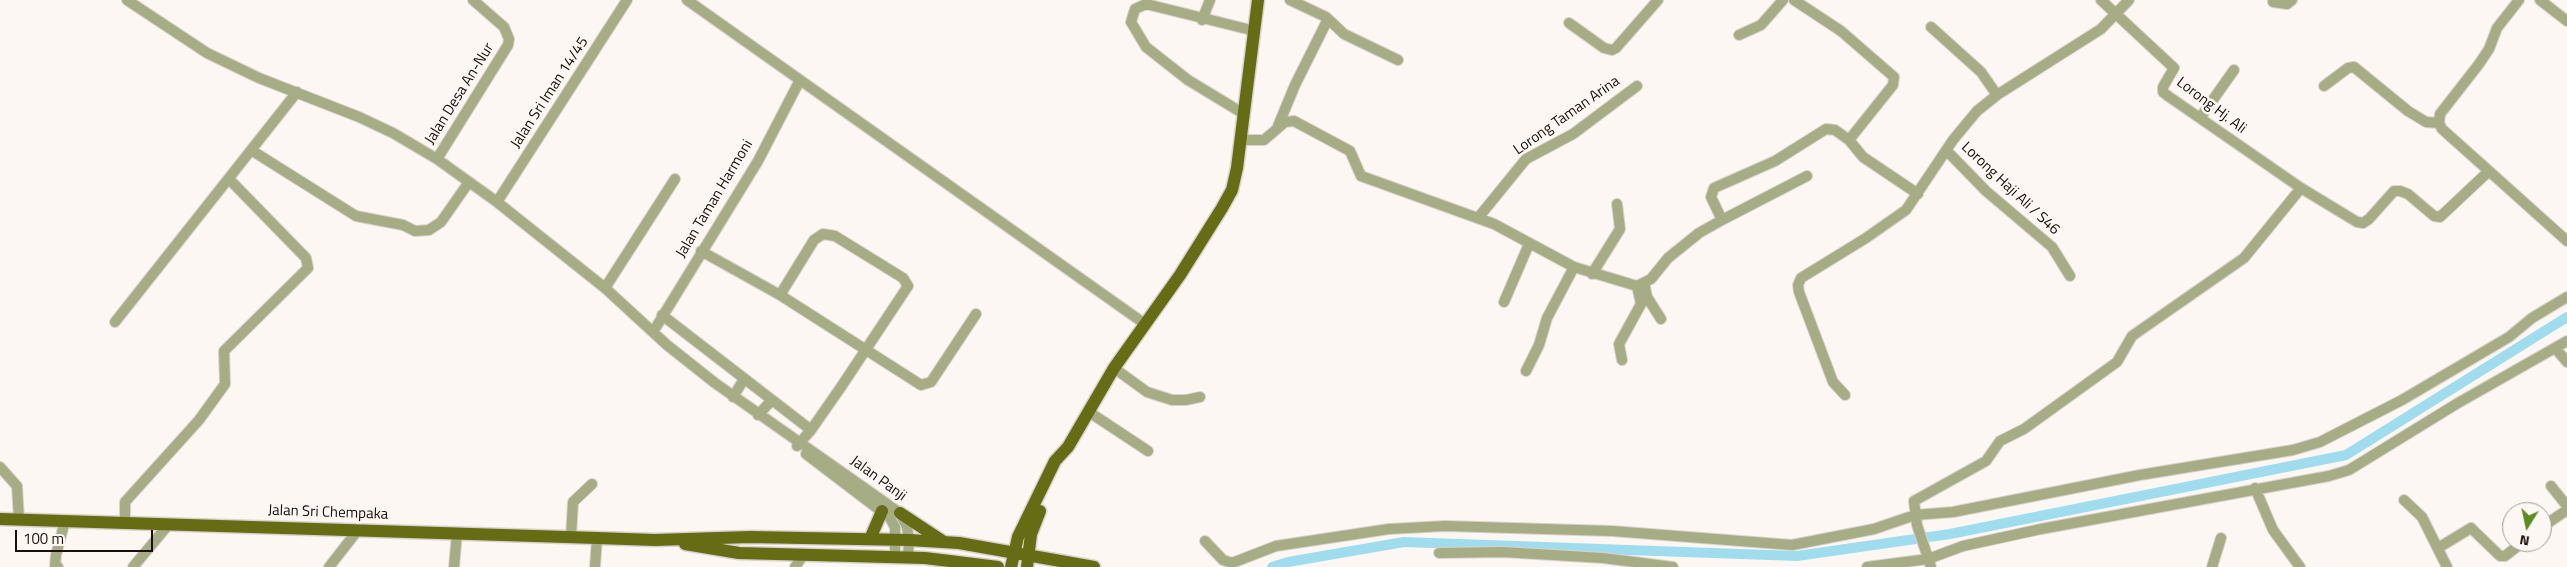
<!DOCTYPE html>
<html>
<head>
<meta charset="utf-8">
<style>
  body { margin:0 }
  #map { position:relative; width:2567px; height:567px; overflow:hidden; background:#fdf7f3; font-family:"Titillium Web",sans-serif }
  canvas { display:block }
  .north { position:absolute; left:2502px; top:502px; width:50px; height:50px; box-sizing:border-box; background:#fdf7f3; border:1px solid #a29a95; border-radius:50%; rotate:190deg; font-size:14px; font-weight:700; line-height:20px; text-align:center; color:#1a0f09 }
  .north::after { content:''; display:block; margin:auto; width:18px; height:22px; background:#5c8b1f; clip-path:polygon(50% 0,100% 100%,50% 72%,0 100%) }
  .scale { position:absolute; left:15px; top:530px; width:138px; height:22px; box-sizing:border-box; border:2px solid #1a0f09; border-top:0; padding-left:6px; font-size:15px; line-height:18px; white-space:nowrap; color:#1a0f09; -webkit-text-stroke:4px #fdf7f3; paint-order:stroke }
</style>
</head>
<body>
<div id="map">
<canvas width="2567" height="567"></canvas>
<div class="north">N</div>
<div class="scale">100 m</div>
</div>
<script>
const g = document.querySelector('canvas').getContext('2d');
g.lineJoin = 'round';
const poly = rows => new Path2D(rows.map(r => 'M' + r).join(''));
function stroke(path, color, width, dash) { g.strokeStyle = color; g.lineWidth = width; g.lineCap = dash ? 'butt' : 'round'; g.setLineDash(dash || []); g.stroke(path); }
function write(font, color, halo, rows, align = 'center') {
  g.font = font + ' "Titillium Web",sans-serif'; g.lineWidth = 5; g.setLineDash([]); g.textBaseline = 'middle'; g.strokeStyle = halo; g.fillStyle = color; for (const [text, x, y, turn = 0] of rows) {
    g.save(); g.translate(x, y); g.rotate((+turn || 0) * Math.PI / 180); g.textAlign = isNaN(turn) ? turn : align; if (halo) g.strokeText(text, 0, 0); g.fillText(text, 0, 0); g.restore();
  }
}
const canal = poly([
  [1272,567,1288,562,1404,542,1797,556,1950,534,2346,455,2567,317]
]);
const minor = poly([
  [127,0,207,53,259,78,359,117,393,133,437,159,497,202,605,288,667,345,715,383,900,513,907,527,909,540,908,557],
  [687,0,1145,324],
  [1290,0,1326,17,1344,34,1398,60],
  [1794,0,1841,31,1894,77,1893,85,1849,140,1863,157,1918,194],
  [2101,0,2174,68,2163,87,2163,92,2168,96,2301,188,2357,222,2363,223,2369,219,2394,191,2400,191,2408,194,2434,216,2440,217,2489,171,2442,129,2439,123,2440,114,2479,64,2489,49,2497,28,2519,0],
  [2540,0,2567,21],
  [2273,2,2287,4,2292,0],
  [1202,20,1210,0],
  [1569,23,1604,48,1612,50,1616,48,1658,0],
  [1931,27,1981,72,1997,95],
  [1739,35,1761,25,1783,0],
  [2324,86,2348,68,2354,67,2408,111,2426,122,2439,123],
  [1244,114,1188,80,1146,47,1131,22,1135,9,1146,4,1255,31],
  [2200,118,2234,70],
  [1278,126,1295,85,1328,19],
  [1240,140,1264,140,1285,122,1294,121,1350,151,1361,176,1494,224,1574,267,1637,286,1651,279,1668,258,1699,233,1722,220,1711,197,1714,188,1775,161,1826,129,1835,130,1849,140],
  [251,150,356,216,403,225,415,231,429,230,441,222,469,182],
  [1946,150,1986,191,2052,247,2070,276],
  [437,159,508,45,509,39,504,27,473,0],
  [2489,171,2567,241],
  [497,202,627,0],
  [1478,218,1526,159,1573,134,1637,86],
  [1722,220,1807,176],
  [701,251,780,295,921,385,931,382,976,314],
  [1592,274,1620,229,1617,204],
  [1645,287,1647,297,1661,319],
  [605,288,675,179],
  [780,295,814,240,823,234,835,236,903,278,908,286,841,387,811,430,797,446],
  [1504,302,1529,244],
  [662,315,811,430],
  [115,322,297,92],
  [653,332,758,161,800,80],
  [2556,349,2567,362],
  [1622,360,1619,344,1641,304,1637,286],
  [1114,368,1147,392,1172,400,1186,400,1200,397],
  [1526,371,1539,345,1547,318,1574,267],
  [1845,395,1833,382,1799,292,1798,285,1801,278,1866,238,1906,210,1953,140,1977,111,1997,95,2101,29,2129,0],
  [733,397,744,379],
  [1089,412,1148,451],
  [758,415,772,400],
  [806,454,890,518,895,527,895,557],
  [0,467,17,486,19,519],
  [2551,486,2567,506],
  [2255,488,2273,530,2300,567],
  [2404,500,2422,517,2447,567],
  [125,523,125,502,199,420,225,384,224,351,308,268,306,258,229,179],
  [2542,527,2567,510],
  [571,537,573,502,592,484],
  [1205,541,1223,560,1232,563,1276,546,1389,529,1445,526,1612,531,1792,545,1874,529,1915,515,1953,512,2140,475,2293,450,2320,442,2402,400,2509,337,2532,318,2567,297],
  [2438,548,2471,528,2500,556,2505,556,2523,542],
  [1439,553,1503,552,1603,558,1673,567],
  [58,567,55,565,56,555,65,521],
  [133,567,169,524],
  [329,567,358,530],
  [454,567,457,533],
  [595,567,597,538],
  [795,567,804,554],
  [1867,567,1928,559,1963,546,2041,529,2329,476,2349,470,2458,403,2567,341],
  [1931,567,1917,525,1914,501,1986,461,2000,441,2024,429,2117,362,2132,336,2244,258,2301,188],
  [2212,567,2221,538]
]);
const major = poly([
  [900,513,944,542],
  [0,519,597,538,655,540,750,537,909,540,959,543,1094,567],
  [870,539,882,511],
  [685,544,739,553,925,558,998,567],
  [1011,567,1018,537,1055,461,1068,447,1114,368,1180,275,1222,208,1232,190,1237,168,1258,0],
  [1027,567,1031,534,1040,511]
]);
const streetNames = [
  ["Jalan Sri Iman 14/45",550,93,-57],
  ["Jalan Desa An-Nur",460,94,-58],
  ["Lorong Hj. Ali",2211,106,37],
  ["Lorong Taman Arina",1567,116,-35],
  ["Lorong Haji Ali / S46",2010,189,43],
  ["Jalan Taman Harmoni",715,199,-59],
  ["Jalan Panji",878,479,36],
  ["Jalan Sri Chempaka",328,513,2]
];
stroke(canal, '#9fddee', 10);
stroke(minor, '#d9d2ce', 12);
stroke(major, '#d9d2ce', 15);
stroke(minor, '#a6ac84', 10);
stroke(major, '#656c13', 12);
write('15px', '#1a0f09', '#fdf7f3', streetNames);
</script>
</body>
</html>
